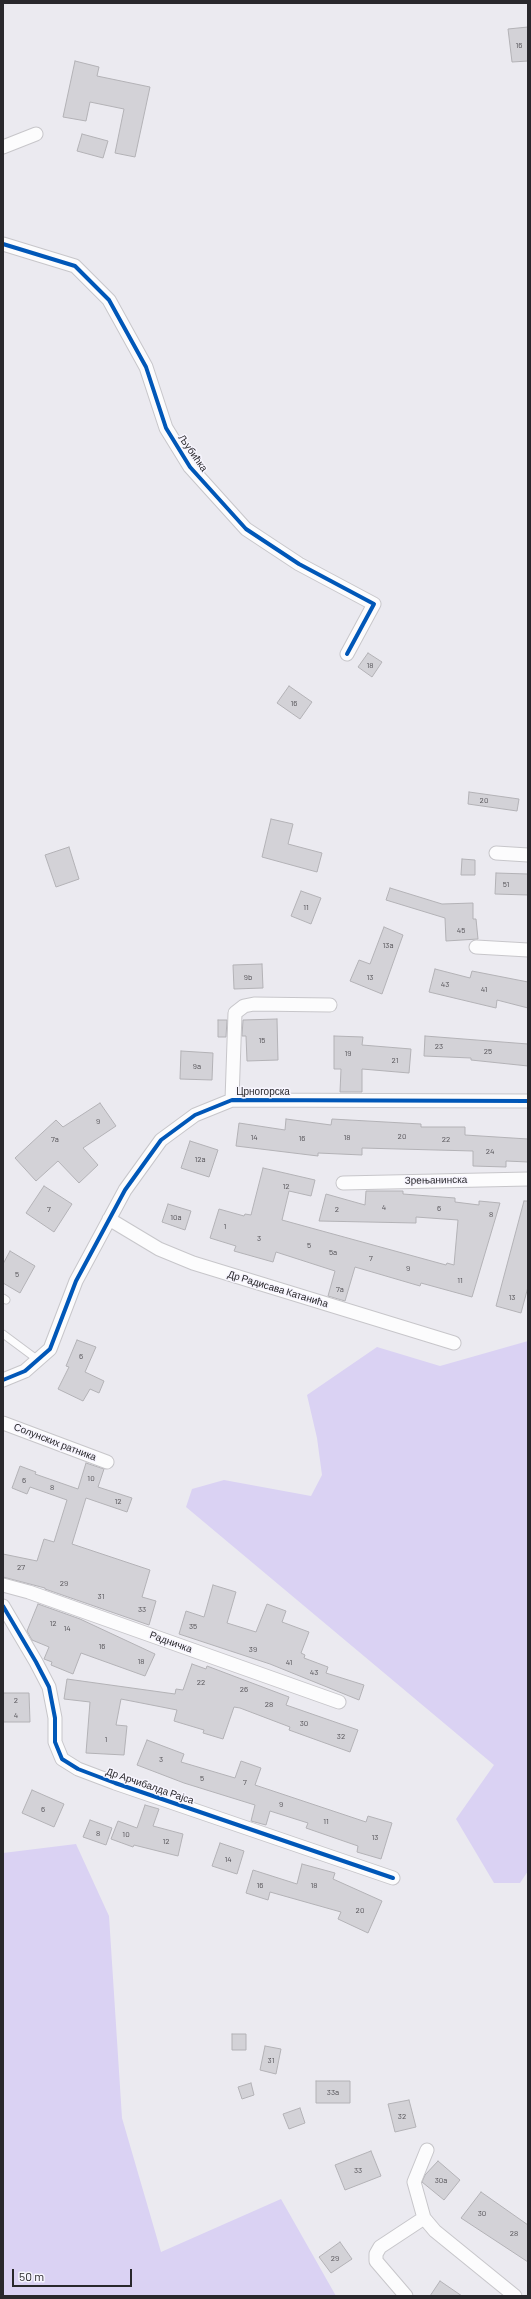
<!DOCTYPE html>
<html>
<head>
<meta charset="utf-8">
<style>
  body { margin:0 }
  #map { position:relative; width:531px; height:2299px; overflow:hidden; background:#ebeaf0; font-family:Barlow,sans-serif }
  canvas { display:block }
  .frame { position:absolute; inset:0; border:4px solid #29282c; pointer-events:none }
  .scale { position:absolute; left:12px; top:2269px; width:120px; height:18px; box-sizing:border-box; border:2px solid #29282c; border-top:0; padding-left:5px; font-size:12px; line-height:14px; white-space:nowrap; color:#29282c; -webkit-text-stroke:3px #f7f5fe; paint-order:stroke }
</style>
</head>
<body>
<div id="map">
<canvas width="531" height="2299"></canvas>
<div class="frame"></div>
<div class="scale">50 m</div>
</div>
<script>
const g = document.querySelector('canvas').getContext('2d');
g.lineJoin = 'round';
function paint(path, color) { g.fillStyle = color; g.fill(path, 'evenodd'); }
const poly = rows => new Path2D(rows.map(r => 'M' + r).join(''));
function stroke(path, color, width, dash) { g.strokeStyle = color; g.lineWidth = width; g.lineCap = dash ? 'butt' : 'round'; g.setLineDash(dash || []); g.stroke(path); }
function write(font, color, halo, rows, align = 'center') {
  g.font = font + ' Barlow,sans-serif'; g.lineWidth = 3; g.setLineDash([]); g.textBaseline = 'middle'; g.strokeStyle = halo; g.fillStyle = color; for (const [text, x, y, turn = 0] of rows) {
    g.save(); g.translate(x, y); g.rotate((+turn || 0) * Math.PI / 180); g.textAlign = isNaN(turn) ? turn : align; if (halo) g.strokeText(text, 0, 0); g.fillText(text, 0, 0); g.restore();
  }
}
const green = poly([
  [528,1341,528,1871,520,1883,494,1883,456,1819,494,1765,186,1507,192,1489,224,1480,311,1496,322,1475,317,1438,307,1395,377,1347,440,1366],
  [76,1844,109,1916,122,2118,161,2252,281,2199,336,2296,3,2296,3,1853]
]);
const building = poly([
  [528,27,528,61,512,62,508,29,528,27],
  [75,61,99,67,97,76,150,87,135,157,115,153,124,109,90,102,86,121,63,117,75,61],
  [82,134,108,141,103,158,77,151,82,134],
  [368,653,382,662,372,677,358,667,368,653],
  [289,686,312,702,300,719,277,703,289,686],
  [469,792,519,799,517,811,468,804,469,792],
  [271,819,293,824,288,844,322,853,317,872,262,857,271,819],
  [69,847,79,879,56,887,45,855,69,847],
  [462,859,475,860,475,875,461,875,462,859],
  [496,873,528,874,528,895,495,894,496,873],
  [390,888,442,904,473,903,473,919,476,919,478,939,446,941,445,918,386,900,390,888],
  [301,891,321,898,311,924,291,916,301,891],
  [384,927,403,935,382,994,350,981,359,960,370,964,384,927],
  [262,964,263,988,234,989,233,965,262,964],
  [435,969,470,978,472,971,528,982,528,1008,497,1000,496,1008,429,992,435,969],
  [277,1019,278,1060,247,1061,246,1036,242,1036,243,1020,277,1019],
  [218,1020,227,1020,226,1037,218,1037,218,1020],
  [334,1036,363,1037,362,1045,411,1049,409,1073,362,1069,362,1092,340,1092,341,1069,334,1069,334,1036],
  [425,1036,528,1044,528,1066,471,1060,471,1058,424,1056,425,1036],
  [181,1051,213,1053,212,1080,180,1079,181,1051],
  [100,1103,116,1126,83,1148,98,1165,79,1183,58,1161,36,1181,15,1158,56,1120,63,1127,100,1103],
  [286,1119,331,1125,332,1119,421,1124,421,1127,465,1127,465,1135,528,1139,528,1162,506,1161,506,1167,473,1166,473,1151,362,1148,362,1155,318,1153,318,1156,236,1146,239,1123,285,1130,286,1119],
  [190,1141,218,1150,209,1177,181,1168,190,1141],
  [263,1168,315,1180,311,1196,289,1191,282,1220,446,1265,447,1263,454,1265,458,1220,416,1217,416,1223,319,1221,326,1194,365,1205,366,1191,403,1191,403,1194,455,1198,455,1202,479,1205,479,1201,500,1203,472,1297,421,1283,420,1286,355,1267,345,1301,328,1296,335,1271,276,1252,273,1262,234,1251,236,1246,210,1238,219,1209,244,1216,245,1214,251,1215,263,1168],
  [44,1186,72,1204,54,1232,26,1213,44,1186],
  [524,1201,528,1201,528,1287,521,1313,496,1306,524,1201],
  [168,1204,191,1211,185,1230,162,1222,168,1204],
  [10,1251,35,1266,20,1293,3,1283,3,1264,10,1251],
  [77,1340,96,1347,85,1372,104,1381,99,1393,90,1389,83,1401,58,1389,69,1367,66,1366,77,1340],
  [86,1463,104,1469,98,1487,132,1498,127,1512,86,1498,72,1544,150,1570,142,1597,156,1601,149,1625,45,1589,45,1588,3,1577,3,1554,37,1561,44,1539,54,1542,67,1500,30,1487,27,1494,12,1488,20,1466,36,1472,35,1474,78,1489,86,1463],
  [213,1585,236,1592,227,1623,256,1632,267,1604,286,1611,282,1622,309,1632,301,1653,305,1655,304,1658,328,1667,326,1673,364,1685,359,1700,270,1664,179,1634,186,1611,204,1617,213,1585],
  [38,1604,80,1619,155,1654,145,1676,81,1653,73,1674,51,1665,52,1662,44,1659,49,1647,32,1640,27,1631,38,1604],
  [192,1664,206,1669,207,1666,289,1697,286,1705,358,1730,350,1752,289,1730,290,1727,240,1708,234,1707,223,1739,203,1733,204,1730,174,1721,177,1710,121,1699,116,1725,127,1726,124,1755,86,1753,90,1702,64,1699,67,1679,175,1694,176,1689,183,1690,192,1664],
  [3,1693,29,1693,30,1722,3,1722,3,1693],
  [147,1740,184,1754,181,1762,235,1778,241,1761,261,1768,255,1785,366,1822,368,1816,392,1823,381,1859,357,1852,358,1846,306,1828,308,1823,270,1811,266,1825,251,1821,255,1805,184,1783,137,1765,147,1740],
  [32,1790,64,1804,54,1827,22,1813,32,1790],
  [145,1805,159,1809,153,1826,183,1834,178,1856,134,1845,133,1847,111,1839,118,1821,137,1828,145,1805],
  [90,1820,112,1828,106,1845,83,1837,90,1820],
  [220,1843,244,1851,237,1874,212,1866,220,1843],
  [302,1864,335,1873,333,1879,382,1901,368,1933,338,1919,341,1912,270,1892,268,1900,246,1893,253,1870,297,1884,302,1864],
  [232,2034,246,2034,246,2050,232,2050,232,2034],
  [265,2046,281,2049,276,2074,260,2070,265,2046],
  [316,2081,350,2081,350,2103,316,2103,316,2081],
  [251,2083,254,2095,242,2099,238,2087,251,2083],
  [409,2100,416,2127,395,2132,388,2104,409,2100],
  [300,2108,305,2123,289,2129,283,2114,300,2108],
  [371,2151,381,2176,345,2190,335,2165,371,2151],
  [438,2161,460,2180,444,2200,422,2182,425,2175,438,2161],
  [481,2192,528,2225,528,2262,461,2218,481,2192],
  [340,2242,352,2259,331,2273,319,2257,340,2242],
  [440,2281,462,2296,430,2296,440,2281]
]);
const lane = poly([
  [3,1298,6,1300],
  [3,1334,38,1360]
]);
const street = poly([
  [3,147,36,134],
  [3,244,75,266,109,300,146,367,166,428,190,467,246,529,299,564,374,604,347,654],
  [496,853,528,855],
  [476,947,528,950],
  [232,1100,235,1013,244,1006,254,1004,330,1005],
  [343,1183,528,1179],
  [109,1219,159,1249,193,1263,454,1343],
  [3,1380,25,1371,50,1349,76,1281,125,1190,161,1140,195,1115,232,1100,528,1101],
  [3,1423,107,1462],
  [3,1585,29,1592,339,1702],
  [3,1606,36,1662,49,1687,55,1718,55,1742,62,1759,78,1769,115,1783,393,1878],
  [427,2150,414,2182,424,2218,435,2231,515,2296],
  [406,2296,376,2261,376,2254,380,2247,424,2218]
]);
const cycleway = poly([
  [3,244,75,266,109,300,146,367,166,428,190,467,246,529,299,564,374,604,347,654],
  [3,1380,25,1371,50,1349,76,1281,125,1190,161,1140,195,1115,232,1100,528,1101],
  [3,1606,36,1662,49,1687,55,1718,55,1742,62,1759,78,1769,115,1783,393,1878]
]);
const numberNames = [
  ["16",519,45],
  ["18",370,665],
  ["16",294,703],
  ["20",484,800],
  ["51",506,884],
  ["11",306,907],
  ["45",461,930],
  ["13a",388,945],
  ["9b",248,977],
  ["13",370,977],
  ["43",445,984],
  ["41",484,989],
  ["15",262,1040],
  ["23",439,1046],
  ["25",488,1051],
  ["19",348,1053],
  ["21",395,1060],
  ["9a",197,1066],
  ["9",98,1121],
  ["20",402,1136],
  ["14",254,1137],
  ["18",347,1137],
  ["16",302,1138],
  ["7a",55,1139],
  ["22",446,1139],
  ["24",490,1151],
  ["12a",200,1159],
  ["12",286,1186],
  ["4",384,1207],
  ["6",439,1208],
  ["7",49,1209],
  ["2",337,1209],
  ["8",491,1214],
  ["10a",176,1217],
  ["1",225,1226],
  ["3",259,1238],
  ["5",309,1245],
  ["5a",333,1252],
  ["7",371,1258],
  ["9",408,1268],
  ["5",17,1274],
  ["11",460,1280],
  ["7a",340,1289],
  ["13",512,1297],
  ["6",81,1356],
  ["10",91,1478],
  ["6",24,1480],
  ["8",52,1487],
  ["12",118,1501],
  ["27",21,1567],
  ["29",64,1583],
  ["31",101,1596],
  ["33",142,1609],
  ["12",53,1623],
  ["35",193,1626],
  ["14",67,1628],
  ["16",102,1646],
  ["39",253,1649],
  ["18",141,1661],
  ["41",289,1662],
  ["43",314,1672],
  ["22",201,1682],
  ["26",244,1689],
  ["2",16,1700],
  ["28",269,1704],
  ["4",16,1715],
  ["30",304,1723],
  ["32",341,1736],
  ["1",106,1739],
  ["3",161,1759],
  ["5",202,1778],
  ["7",245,1782],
  ["9",281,1804],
  ["6",43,1809],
  ["11",326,1821],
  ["8",98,1833],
  ["10",126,1834],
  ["13",375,1837],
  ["12",166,1841],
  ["14",228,1859],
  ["16",260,1885],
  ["18",314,1885],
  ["20",360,1910],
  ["31",271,2060],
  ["33a",333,2092],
  ["32",402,2116],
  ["33",358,2170],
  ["30a",441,2180],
  ["30",482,2213],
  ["28",514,2233],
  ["29",335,2258]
];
const streetNames = [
  ["Љубићка",193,453,55],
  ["Црногорска",263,1092],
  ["Зрењанинска",436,1180,-1],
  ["Др Радисава Катанића",278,1289,17],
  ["Солунских ратника",55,1442,21],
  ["Радничка",171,1642,20],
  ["Др Арчибалда Рајса",150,1786,19]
];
paint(green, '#dad2f3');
paint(building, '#d3d2d7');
stroke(building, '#b3b2b6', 1);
stroke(lane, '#c7c6ca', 9);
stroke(street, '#c7c6ca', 15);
stroke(lane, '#fcfcfd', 7);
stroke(street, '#fcfcfd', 13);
stroke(cycleway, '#0057b8', 4);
write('8px', '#545257', null, numberNames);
write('10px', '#29282c', '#f7f5fe', streetNames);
</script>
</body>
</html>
